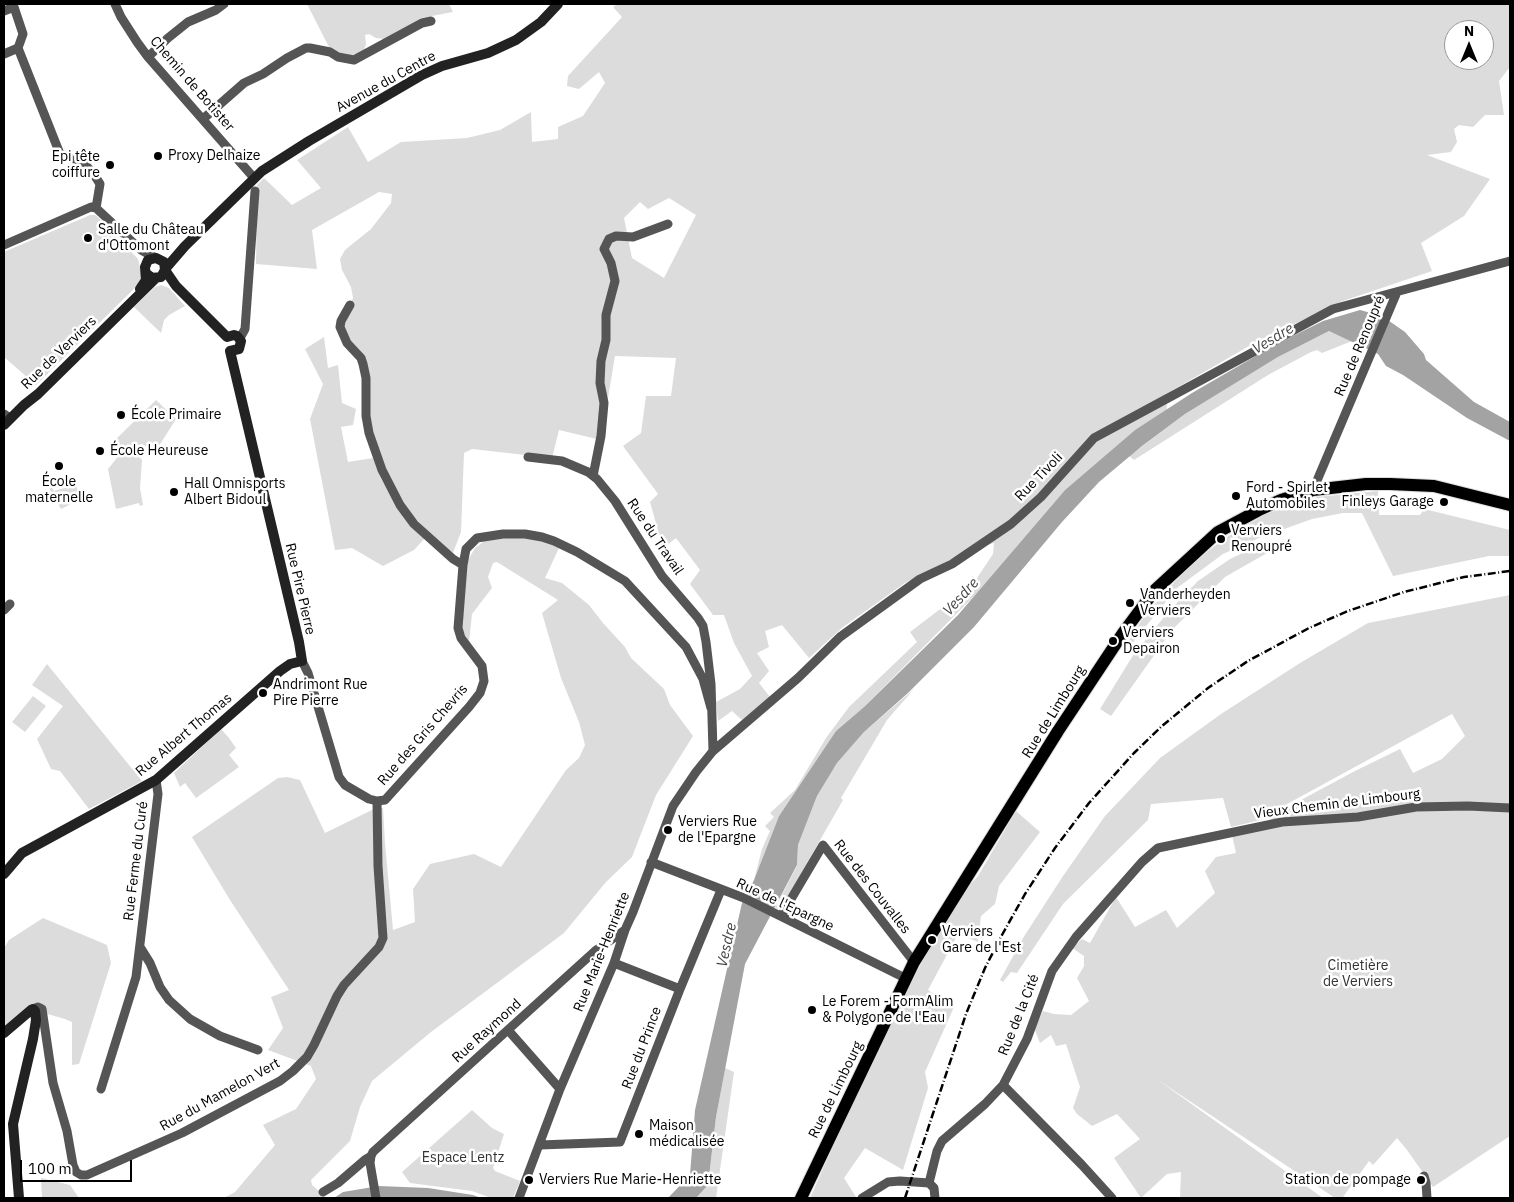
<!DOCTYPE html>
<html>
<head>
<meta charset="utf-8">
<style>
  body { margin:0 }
  #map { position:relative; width:1514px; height:1202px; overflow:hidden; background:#fff; font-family:"IBM Plex Sans",sans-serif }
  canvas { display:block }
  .frame { position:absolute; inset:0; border:5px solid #000; pointer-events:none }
  .north { position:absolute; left:1444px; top:20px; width:50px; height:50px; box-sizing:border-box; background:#fff; border:1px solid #999; border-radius:50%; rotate:0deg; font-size:14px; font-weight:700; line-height:20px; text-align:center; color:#000 }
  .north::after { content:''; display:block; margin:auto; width:18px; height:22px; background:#000; clip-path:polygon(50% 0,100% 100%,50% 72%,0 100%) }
  .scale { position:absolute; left:20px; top:1160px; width:112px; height:22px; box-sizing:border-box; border:2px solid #000; border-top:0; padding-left:6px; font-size:15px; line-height:18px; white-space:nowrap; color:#000; -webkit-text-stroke:4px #fff; paint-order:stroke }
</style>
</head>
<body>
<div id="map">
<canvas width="1514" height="1202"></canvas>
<div class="frame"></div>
<div class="north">N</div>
<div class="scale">100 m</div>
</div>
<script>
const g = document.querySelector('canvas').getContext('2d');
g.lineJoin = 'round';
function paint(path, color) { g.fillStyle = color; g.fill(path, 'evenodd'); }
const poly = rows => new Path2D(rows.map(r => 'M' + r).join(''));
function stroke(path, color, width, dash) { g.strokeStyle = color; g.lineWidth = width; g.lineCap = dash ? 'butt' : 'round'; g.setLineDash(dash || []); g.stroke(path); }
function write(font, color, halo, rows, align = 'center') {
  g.font = font + ' "IBM Plex Sans",sans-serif'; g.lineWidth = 5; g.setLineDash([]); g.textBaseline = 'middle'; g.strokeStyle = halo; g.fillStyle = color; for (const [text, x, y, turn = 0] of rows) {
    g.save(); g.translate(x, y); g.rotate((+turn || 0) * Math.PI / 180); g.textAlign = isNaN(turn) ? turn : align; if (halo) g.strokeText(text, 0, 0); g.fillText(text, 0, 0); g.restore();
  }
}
const green = poly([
  [307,4,449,4,453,12,421,18,384,39,376,38,369,34,365,35,366,44,364,50,357,56,346,56,330,49],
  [617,4,1510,4,1510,67,1499,81,1504,115,1485,115,1473,127,1459,125,1454,129,1457,142,1451,152,1427,155,1490,179,1464,216,1421,243,1432,271,1343,301,1256,342,1166,394,1167,410,1135,430,1065,490,976,594,864,707,836,731,779,816,754,880,762,849,770,831,765,826,774,817,770,813,795,790,826,738,849,707,917,642,910,632,973,584,993,554,994,543,969,550,905,583,843,627,809,658,782,625,765,631,769,647,757,653,769,671,759,683,770,697,742,720,732,711,718,721,716,702,740,689,752,676,734,643,724,615,713,615,690,584,700,570,676,538,663,548,650,502,658,494,623,446,641,433,646,396,671,396,676,358,615,356,601,440,559,430,552,458,472,449,464,453,461,532,453,553,437,541,410,513,399,498,370,433,368,378,343,329,346,316,353,298,351,287,342,270,340,259,345,250,371,229,391,203,392,194,379,192,312,230,317,269,256,264,257,185,264,178,292,205,321,188,297,160,348,127,368,162,401,142,467,138,500,130,531,112,532,142,558,139,558,127,583,116,605,83,599,72,579,89,567,86,568,76,622,17,613,7],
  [1454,30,1484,30,1484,60,1454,60],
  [669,198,696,215,664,278,632,258,624,218,640,202,648,209],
  [90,215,95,215,99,218,138,259,143,280,36,385,4,357,4,252],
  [161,285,169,288,185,306,169,315,164,320,161,333,134,307,155,287],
  [1329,331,1352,341,1322,353,1317,350,1311,352,1268,375,1134,460,1129,456,1185,414,1278,357],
  [324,337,328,368,338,365,342,403,356,409,353,425,341,427,348,462,373,458,381,479,401,511,425,538,414,550,383,566,352,548,335,550,310,419,323,384,305,349],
  [156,400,176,419,157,449,151,449,142,444,137,446,135,451,142,460,140,488,143,505,140,506,139,503,116,509,108,469,121,453,113,442],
  [74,480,81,499,61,509,49,488,52,487,54,491,68,487,66,482],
  [1378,491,1379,515,1420,515,1424,509,1510,530,1510,556,1489,556,1393,576,1362,513,1343,513,1312,519,1259,538,1223,554,1177,588,1125,652,1122,651,1145,615,1181,575,1208,551,1227,537,1266,514,1317,497],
  [507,537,539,539,559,548,545,578,562,583,589,605,603,623,625,647,631,658,664,689,670,705,693,736,656,795,632,857,606,882,564,933,431,1032,372,1081,360,1107,350,1141,311,1180,312,1185,327,1198,224,1198,235,1192,275,1145,263,1125,296,1109,316,1079,311,1066,268,1050,283,1028,271,997,289,990,230,900,192,837,278,778,287,777,300,780,325,833,374,809,383,808,385,843,393,930,415,922,413,889,430,864,474,854,501,867,566,770,579,758,585,745,579,722,561,678,542,613,558,600,497,562,493,563,488,577,492,588,472,614,469,642,460,626,467,562,475,548,487,539],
  [1264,543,1267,553,1225,577,1172,630,1111,716,1100,709,1132,657,1168,612,1198,581,1230,559],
  [1510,595,1510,805,1268,821,1286,808,1355,771,1400,749,1413,773,1442,759,1465,736,1452,714,1267,815,1261,820,1231,827,1223,798,1151,804,1148,820,1063,904,1017,973,1011,972,1003,982,1000,980,1023,938,1063,876,1105,816,1160,758,1221,714,1300,663,1368,623],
  [47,664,142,781,89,809,60,771,51,769,37,739,63,706,32,685],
  [914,689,887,720,841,798,843,800,780,910,775,908,797,866,798,845,817,796,837,763,864,732],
  [33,696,46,706,25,732,12,722],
  [220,730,222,730,229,738,236,748,229,755,239,767,196,798,185,783,180,787,174,773],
  [1418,810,1510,811,1510,1136,1433,1187,1407,1150,1397,1138,1373,1165,1369,1161,1343,1197,1335,1198,1158,1080,1323,1198,1180,1198,1181,1172,1167,1174,1141,1198,1114,1158,1140,1139,1117,1114,1092,1126,1077,1114,1073,1108,1080,1087,1066,1044,1056,1046,1051,1035,1040,1043,1034,1028,1043,1011,1054,1014,1071,1015,1089,1001,1077,978,1084,966,1084,956,1072,948,1082,939,1090,943,1116,897,1135,927,1166,910,1177,928,1215,893,1205,871,1216,857,1236,853,1232,835,1281,824],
  [1016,811,1040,832,999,886,995,904,981,916,978,942,958,934,928,990,954,1007,925,1072,928,1088,903,1170,865,1148,844,1178,856,1197,810,1198,877,1048,923,960,959,897,978,876],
  [43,918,107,945,111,963,79,1064,72,1065,72,1022,65,1019,37,1011,4,1039,4,948,9,940],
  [725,1068,734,1072,716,1198,696,1198,708,1185,716,1117],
  [472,1110,492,1128,504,1134,493,1168,495,1171,520,1181,513,1198,491,1198,472,1191,410,1183,402,1172],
  [41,1178,70,1185,79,1198,42,1198]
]);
const water = poly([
  [1360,310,1382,316,1405,332,1424,354,1426,360,1474,402,1510,422,1510,441,1467,418,1403,375,1386,366,1378,354,1329,331,1278,357,1185,414,1142,446,1099,482,1062,522,974,627,908,693,864,732,837,763,817,796,798,845,797,865,745,964,716,1117,708,1185,696,1198,668,1198,690,1175,695,1110,742,903,754,880,779,816,836,731,864,707,958,615,1065,490,1135,430,1192,393,1273,346,1323,321],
  [379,1186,428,1188,473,1195,481,1198,334,1198,343,1192]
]);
const street = poly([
  [115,4,121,17,137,42,148,57,254,178],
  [4,11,14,7,23,34,18,48,60,154,83,162,95,176,100,184,96,208],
  [4,54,18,48],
  [148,57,168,38,188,22,216,10,224,4],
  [203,119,244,83,263,74,287,58,306,48,310,48,330,52,338,57,354,60,422,23,431,21],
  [4,245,91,207,96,208,141,250,156,258],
  [350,305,341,321,340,327,347,343,361,358,363,364,366,378,366,416,369,433,382,470,400,505,414,524,453,559,463,565],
  [240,338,245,329,255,191],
  [4,414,10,418],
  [528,457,562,461,588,472,597,479,615,501,662,576,698,618,703,626,706,642,711,684,713,751],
  [593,476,601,436,604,403,600,383,601,361,606,340,606,315,615,281,611,263,604,249,609,239,616,236,633,237,668,224],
  [1313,490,1397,292],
  [4,610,10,604],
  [302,661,308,673,339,777,345,785,369,799,377,801,385,800,469,707,480,693,484,681,482,666,461,638,458,628,463,565,466,549,477,538,503,534,525,534,542,537,554,541,577,552,625,581,686,647,703,679,711,708],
  [651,862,744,898,905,978],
  [781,916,823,845,914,962],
  [140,947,150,963,160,987,169,1000,190,1019,220,1036,258,1050],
  [614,963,680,989],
  [33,1009,38,1007,42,1009,53,1083,67,1131,73,1165,76,1172,81,1175,87,1175,96,1171,182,1133,280,1081,293,1071,307,1057,314,1045,337,996,344,985,379,947,383,938,378,866,377,801],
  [508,1030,560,1089],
  [1003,1085,1082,1165,1112,1198],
  [101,1089,136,977,158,794,156,780],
  [540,1145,620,1142,680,989,721,890],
  [371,1156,370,1163,376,1198],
  [1424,1176,1426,1183,1427,1198],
  [929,1183,934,1188,935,1198],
  [323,1192,338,1183,366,1159,371,1156,373,1152,595,951,625,930],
  [519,1198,560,1089,614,963,625,930,633,912,673,806,696,772,713,751,798,678,840,637,920,579,952,564,1011,524,1041,497,1094,438,1333,309,1510,261],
  [862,1198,888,1182,900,1181,929,1183,937,1151,942,1141,985,1104,1003,1085,1027,1039,1052,971,1076,937,1142,862,1158,848,1282,822,1358,817,1416,807,1468,806,1510,808]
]);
const secondary = poly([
  [166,268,185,246,262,171,309,141,422,75,442,66,488,53,516,40,541,22,558,4],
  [165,270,176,286,227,337],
  [140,289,146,280,145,267,148,260,156,258,164,262,165,270,161,277,152,278,146,273],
  [227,337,234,335,237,336,241,341,239,349,230,351],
  [4,425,24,405,38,394,156,278],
  [4,874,22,853,156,780,280,671,290,664,302,661,299,642,230,351],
  [4,1033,31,1010,33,1009,35,1011,36,1020,33,1039,13,1124,19,1198]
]);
const primary = poly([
  [801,1198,914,962,1058,731,1123,633,1155,590,1218,532,1261,509,1281,500,1313,490,1366,484,1390,484,1434,486,1510,505]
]);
const rail = poly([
  [905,1198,966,1014,985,968,1002,935,1025,894,1055,848,1089,803,1134,753,1162,726,1208,688,1248,661,1309,628,1348,611,1404,592,1464,577,1510,571]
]);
const markers = [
  [158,156,5,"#000"],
  [110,165,5,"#000"],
  [88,238,5,"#000"],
  [121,415,5,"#000"],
  [100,451,5,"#000"],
  [59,466,5,"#000"],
  [174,492,5,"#000"],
  [1236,496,5,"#000"],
  [1444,502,5,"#000"],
  [1221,539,5,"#000"],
  [1130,603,5,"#000"],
  [1113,641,5,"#000"],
  [263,693,5,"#000"],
  [668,830,5,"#000"],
  [932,940,5,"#000"],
  [812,1010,5,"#000"],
  [639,1134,5,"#000"],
  [529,1180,5,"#000"],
  [1421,1180,5,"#000"]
];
const streetNames = [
  ["Avenue du Centre",386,82,-29],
  ["Chemin de Botister",192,84,49],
  ["Rue de Renoupré",1360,346,-67],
  ["Rue de Verviers",59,353,-44],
  ["Rue Tivoli",1039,477,-46],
  ["Rue du Travail",655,537,56],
  ["Rue Pire Pierre",300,589,77],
  ["Rue de Limbourg",1054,712,-58],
  ["Rue Albert Thomas",184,735,-40],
  ["Rue des Gris Chevris",423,735,-49],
  ["Vieux Chemin de Limbourg",1337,804,-7],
  ["Rue Ferme du Curé",136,861,-83],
  ["Rue des Couvalles",872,887,52],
  ["Rue de l'Epargne",785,905,25],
  ["Rue Marie-Henriette",602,952,-68],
  ["Rue de la Cité",1019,1015,-68],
  ["Rue Raymond",487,1031,-42],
  ["Rue du Prince",642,1048,-69],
  ["Rue de Limbourg",836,1090,-64],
  ["Rue du Mamelon Vert",220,1095,-29]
];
const poiNames = [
  ["Proxy Delhaize",168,156],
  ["Epi tête",100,157,"right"],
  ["coiffure",100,173,"right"],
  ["Salle du Château",98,230],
  ["d'Ottomont",98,246],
  ["École Primaire",131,415],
  ["École Heureuse",110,451],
  ["École",59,482,"center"],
  ["maternelle",59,498,"center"],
  ["Hall Omnisports",184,484],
  ["Albert Bidoul",184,500],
  ["Ford - Spirlet",1246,488],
  ["Automobiles",1246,504],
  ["Finleys Garage",1434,502,"right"],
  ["Verviers",1231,531],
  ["Renoupré",1231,547],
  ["Vanderheyden",1140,595],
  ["Verviers",1140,611],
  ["Verviers",1123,633],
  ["Depairon",1123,649],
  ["Andrimont Rue",273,685],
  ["Pire Pierre",273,701],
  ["Verviers Rue",678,822],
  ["de l'Epargne",678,838],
  ["Verviers",942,932],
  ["Gare de l'Est",942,948],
  ["Le Forem - FormAlim",822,1002],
  ["& Polygone de l'Eau",822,1018],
  ["Maison",649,1126],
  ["médicalisée",649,1142],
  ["Verviers Rue Marie-Henriette",539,1180],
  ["Station de pompage",1411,1180,"right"]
];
const parkNames = [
  ["Cimetière",1358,966],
  ["de Verviers",1358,982],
  ["Espace Lentz",463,1158]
];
const waterNames = [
  ["Vesdre",1273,339,-31],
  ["Vesdre",961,597,-48],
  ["Vesdre",727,945,-77]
];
paint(green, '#dcdcdc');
paint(water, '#a3a3a3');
stroke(primary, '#dbdbdb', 14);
stroke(street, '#555', 9);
stroke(secondary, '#222', 10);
stroke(primary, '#000', 12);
stroke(rail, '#000', 2.5, [8, 2.5, 1, 2.5]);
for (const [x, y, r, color] of markers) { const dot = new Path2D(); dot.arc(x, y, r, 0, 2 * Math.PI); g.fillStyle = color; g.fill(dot); stroke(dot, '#fff', 2); }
write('14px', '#000', '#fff', streetNames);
write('14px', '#000', '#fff', poiNames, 'left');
write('14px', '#333', '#fff', parkNames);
write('italic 15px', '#444', '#fff', waterNames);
</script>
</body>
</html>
